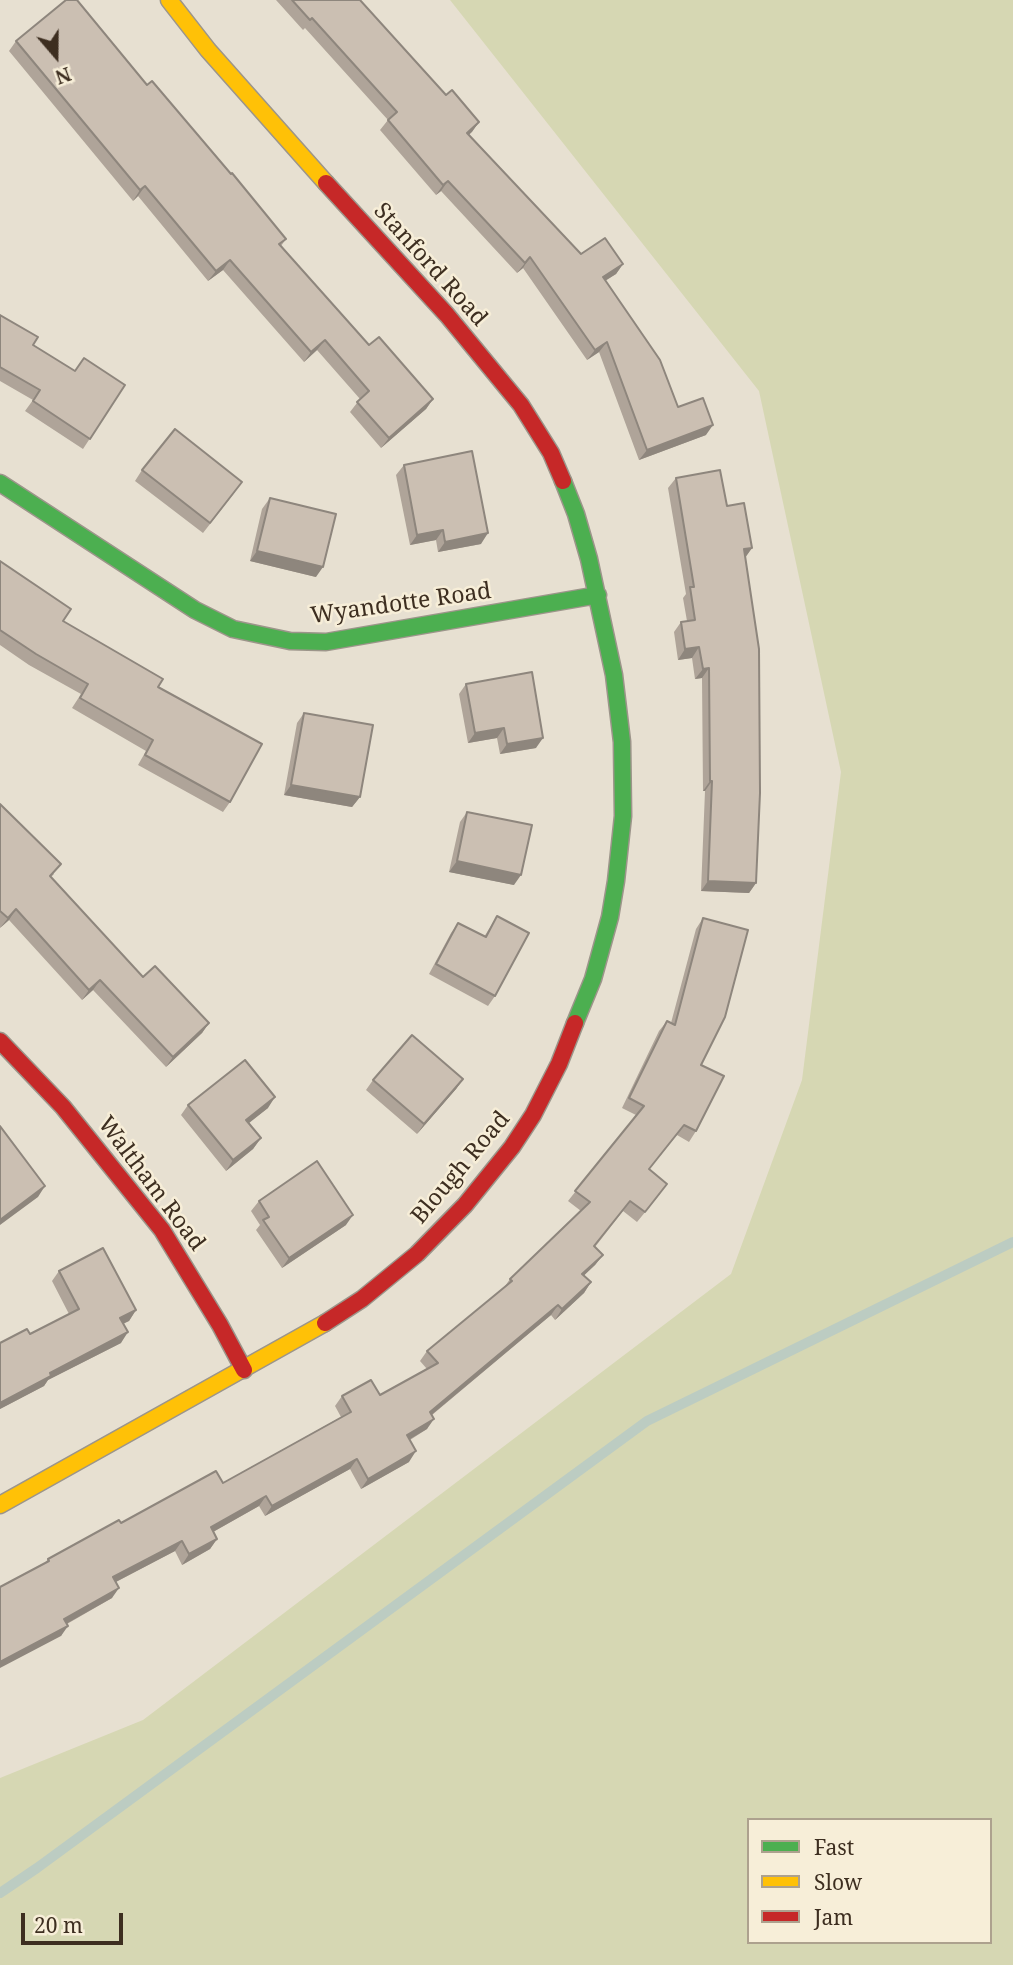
<!DOCTYPE html>
<html>
<head>
<meta charset="utf-8">
<style>
  body { margin:0 }
  #map { position:relative; width:1013px; height:1965px; overflow:hidden; background:#e7e0d1; font-family:"Noto Serif",serif }
  canvas { display:block }
  .legend { position:absolute; left:747px; top:1818px; width:245px; height:126px; box-sizing:border-box; background:#f7eed8; border:2px solid #ada18e; margin:0; padding:9px 12px; list-style:none; font-size:21px; color:#3d2e20 }
  .legend li { display:flex; align-items:center; gap:14px; height:35px }
  .legend b { width:35px; border:2px solid #ada18e }
  .north { position:absolute; left:21px; top:21px; width:70px; height:70px; -webkit-text-stroke:5px #f7eed8; paint-order:stroke; rotate:160deg; font-size:19px; font-weight:700; line-height:28px; text-align:center; color:#3d2e20 }
  .north::after { content:''; display:block; margin:auto; width:24px; height:32px; background:#3d2e20; clip-path:polygon(50% 0,100% 100%,50% 72%,0 100%) }
  .scale { position:absolute; left:21px; top:1913px; width:102px; height:32px; box-sizing:border-box; border:4px solid #3d2e20; border-top:0; padding-left:9px; font-size:21px; line-height:24px; white-space:nowrap; color:#3d2e20; -webkit-text-stroke:5px #f7eed8; paint-order:stroke }
</style>
</head>
<body>
<div id="map">
<canvas width="1013" height="1965"></canvas>
<ul class="legend">
<li><b style="height:9px;background:#4caf50"></b>Fast</li>
<li><b style="height:9px;background:#ffc107"></b>Slow</li>
<li><b style="height:9px;background:#c62828"></b>Jam</li>
</ul>
<div class="north">N</div>
<div class="scale">20 m</div>
</div>
<script>
const g = document.querySelector('canvas').getContext('2d');
g.lineJoin = 'round';
function paint(path, color) { g.fillStyle = color; g.fill(path, 'evenodd'); }
const poly = rows => new Path2D(rows.map(r => 'M' + r).join(''));
function stroke(path, color, width, dash) { g.strokeStyle = color; g.lineWidth = width; g.lineCap = dash ? 'butt' : 'round'; g.setLineDash(dash || []); g.stroke(path); }
function write(font, color, halo, rows, align = 'center') {
  g.font = font + ' "Noto Serif",serif'; g.lineWidth = 5; g.setLineDash([]); g.textBaseline = 'middle'; g.strokeStyle = halo; g.fillStyle = color; for (const [text, x, y, turn = 0] of rows) {
    g.save(); g.translate(x, y); g.rotate((+turn || 0) * Math.PI / 180); g.textAlign = isNaN(turn) ? turn : align; if (halo) g.strokeText(text, 0, 0); g.fillText(text, 0, 0); g.restore();
  }
}
const green = poly([
  [450,0,1013,0,1013,1965,0,1965,0,1778,143,1720,731,1274,802,1080,841,772,759,391],
  [749,1820,990,1820,990,1942,749,1942]
]);
const stream = poly([
  [0,1893,37,1868,647,1421,1013,1242]
]);
const fast = poly([
  [563,481,576,514,589,559,614,675,622,742,623,816,616,881,610,917,593,979,575,1023],
  [0,483,195,610,233,629,290,641,326,642,598,595]
]);
const slow = poly([
  [169,0,208,50,326,183],
  [0,1505,325,1323]
]);
const jam = poly([
  [326,183,447,315,521,405,551,453,563,481],
  [0,1041,63,1107,162,1230,220,1325,244,1370],
  [325,1323,362,1299,417,1254,465,1205,512,1147,533,1115,559,1064,575,1023]
]);
const wall = poly([
  [276,0,360,0,446,95,479,122,469,135,581,254,623,264,616,274,605,281,678,407,706,435,639,460,599,352,587,360,523,268,517,273,441,191,436,195,380,130,388,120,305,28,303,30],
  [16,41,147,85,286,239,281,246,369,345,433,399,426,409,381,448,350,412,360,399,317,350,304,362,223,270,208,281,138,196,133,201,9,51],
  [0,315,33,345,75,371,125,385,83,449,25,411,33,400,0,381],
  [404,465,481,544,438,552,436,540,410,545,396,475],
  [142,470,235,492,203,533,135,481],
  [676,478,727,506,752,548,745,557,756,883,749,893,701,891,705,791,703,791,702,678,695,679,692,658,678,660,674,632,681,622,687,621,683,598,686,594,668,488],
  [270,498,316,577,250,561,262,509],
  [0,561,63,621,158,687,230,802,223,812,138,765,146,751,72,708,81,694,29,665,0,645],
  [466,684,536,748,500,754,497,738,468,743,459,694],
  [304,713,360,797,352,807,284,795,297,723],
  [0,804,54,874,51,877,143,977,209,1023,202,1033,166,1067,93,990,82,1000,9,920,0,928],
  [467,812,514,885,449,872,460,822],
  [497,916,495,996,488,1006,429,974,451,933,458,923,484,937],
  [703,918,701,1065,696,1131,689,1142,677,1135,649,1169,660,1194,637,1222,623,1211,595,1247,603,1255,595,1265,584,1275,591,1282,584,1293,555,1320,551,1315,432,1415,427,1429,410,1440,409,1462,361,1489,350,1469,265,1516,259,1506,213,1532,217,1539,210,1549,182,1565,175,1551,116,1582,112,1598,67,1624,61,1636,45,1563,48,1559,121,1523,223,1483,341,1417,335,1406,342,1396,380,1395,427,1369,420,1361,427,1351,503,1289,510,1279,581,1211,568,1201,636,1115,622,1108,659,1031,667,1021,671,1023,696,929],
  [463,1079,456,1089,417,1134,366,1090,373,1080],
  [188,1105,268,1108,248,1123,261,1138,253,1149,226,1171,181,1115],
  [259,1201,346,1225,282,1268,256,1230,260,1225,251,1211],
  [59,1271,136,1310,129,1321,123,1323,121,1343,48,1380,44,1386,0,1409,0,1343,30,1334,69,1314,52,1281]
]);
const shadedWall = poly([
  [479,122,472,132,459,143,467,133],
  [448,181,441,191,436,195,443,185],
  [145,186,138,196,133,201,140,190],
  [530,257,523,268,517,273,525,263],
  [230,260,223,270,208,281,216,271],
  [623,264,616,274,595,287,603,277],
  [325,340,317,350,304,362,311,352],
  [607,342,599,352,587,360,595,350],
  [433,399,426,409,381,448,389,438],
  [713,425,706,435,639,460,647,450],
  [443,530,436,540,410,545,417,535],
  [488,533,481,544,438,552,445,542],
  [752,548,745,558,744,549],
  [257,551,323,567,316,577,250,561],
  [699,647,692,658,678,660,685,649],
  [709,668,702,678,695,679,703,669],
  [504,728,497,738,468,743,475,733],
  [543,738,536,748,500,754,507,744],
  [710,781,712,781,705,791,703,791],
  [291,785,360,797,352,807,284,795],
  [457,861,521,875,514,885,449,872],
  [708,881,756,883,749,893,701,891],
  [16,909,9,920,0,928,8,918],
  [100,980,93,990,82,1000,89,990],
  [209,1023,202,1033,166,1067,173,1057],
  [463,1079,456,1089,417,1134,424,1124],
  [275,1097,268,1108,239,1131,246,1120],
  [261,1138,253,1149,226,1171,233,1160],
  [45,1186,38,1197,0,1225,0,1220],
  [353,1215,346,1225,282,1268,289,1258],
  [603,1255,595,1265,575,1284,582,1274],
  [591,1282,584,1293,555,1320,562,1309],
  [558,1305,551,1315,423,1422,430,1412],
  [136,1310,129,1321,113,1329,120,1318],
  [128,1332,121,1343,48,1380,44,1386,0,1409,0,1403,50,1373],
  [434,1419,427,1429,400,1445,407,1435],
  [416,1451,409,1462,361,1489,368,1479],
  [357,1459,350,1469,265,1516,272,1506],
  [266,1496,259,1506,204,1537,211,1527],
  [217,1539,210,1549,182,1565,189,1554],
  [182,1541,175,1551,106,1587,113,1577],
  [119,1588,112,1598,57,1629,64,1619],
  [68,1626,61,1636,0,1668,0,1662]
]);
const building = poly([
  [66,0,77,0,147,85,152,81,231,174,232,173,286,239,279,244,369,345,379,337,433,399,389,438,357,402,369,391,325,340,311,352,230,260,216,271,145,186,140,190,16,41,66,0],
  [292,0,360,0,446,95,452,90,479,122,467,133,581,254,605,238,623,264,603,277,660,360,678,407,703,398,713,425,647,450,607,342,595,350,530,257,525,263,448,181,443,185,388,120,397,112,312,18,310,20,292,0],
  [0,315,38,337,33,345,75,371,84,358,125,385,90,439,33,401,40,390,0,367,0,315],
  [175,429,242,482,210,523,142,470,175,429],
  [472,451,488,533,445,542,443,530,417,535,404,465,472,451],
  [720,470,727,506,744,503,752,548,744,549,759,649,760,793,756,883,708,881,712,781,710,781,709,668,703,669,699,647,685,649,681,622,695,620,690,587,694,587,676,478,720,470],
  [270,498,336,514,323,567,257,551,270,498],
  [0,561,71,609,63,621,163,679,158,687,262,744,230,802,145,755,153,740,80,698,88,684,36,654,0,630,0,561],
  [532,672,543,738,507,744,504,728,475,733,466,684,532,672],
  [304,713,373,725,360,797,291,785,304,713],
  [0,804,61,864,50,876,143,977,155,966,209,1023,173,1057,100,980,89,990,16,909,8,918,0,911,0,804],
  [467,812,532,825,521,875,457,861,467,812],
  [497,916,529,933,495,996,436,964,458,923,486,937,497,916],
  [703,918,748,930,725,1017,701,1065,724,1076,696,1131,684,1125,649,1169,667,1184,645,1212,630,1201,594,1246,603,1255,582,1274,591,1282,562,1309,558,1305,430,1412,434,1419,407,1435,416,1451,368,1479,357,1459,272,1506,266,1496,211,1527,217,1539,189,1554,182,1541,113,1577,119,1588,64,1619,68,1626,0,1662,0,1587,49,1561,48,1559,119,1520,121,1523,216,1471,223,1483,351,1412,342,1396,371,1380,380,1395,438,1363,427,1351,512,1281,510,1279,590,1202,575,1191,644,1106,629,1098,667,1021,675,1025,703,918],
  [412,1035,463,1079,424,1124,373,1080,412,1035],
  [245,1060,275,1097,246,1120,261,1138,233,1160,188,1105,245,1060],
  [0,1126,45,1186,0,1220,0,1126],
  [317,1161,353,1215,289,1258,263,1220,269,1217,259,1201,317,1161],
  [103,1248,136,1310,120,1318,128,1332,50,1373,51,1376,0,1403,0,1343,27,1329,30,1334,79,1309,59,1271,103,1248]
]);
const streetNames = [
  ["Stanford Road",430,265,48],
  ["Wyandotte Road",401,604,-8],
  ["Blough Road",461,1168,-50],
  ["Waltham Road",151,1184,53]
];
paint(green, '#d6d7b3');
stroke(stream, '#bcccc2', 10);
stroke(fast, '#9c958a', 19);
stroke(slow, '#9c958a', 19);
stroke(jam, '#9c958a', 19);
stroke(fast, '#4caf50', 16);
stroke(slow, '#ffc107', 16);
stroke(jam, '#c62828', 16);
paint(wall, '#afa499');
paint(shadedWall, '#8e867d');
paint(building, '#cbbfb2');
stroke(building, '#8e867d', 2);
write('23px', '#3d2e20', '#f7eed8', streetNames);
</script>
</body>
</html>
